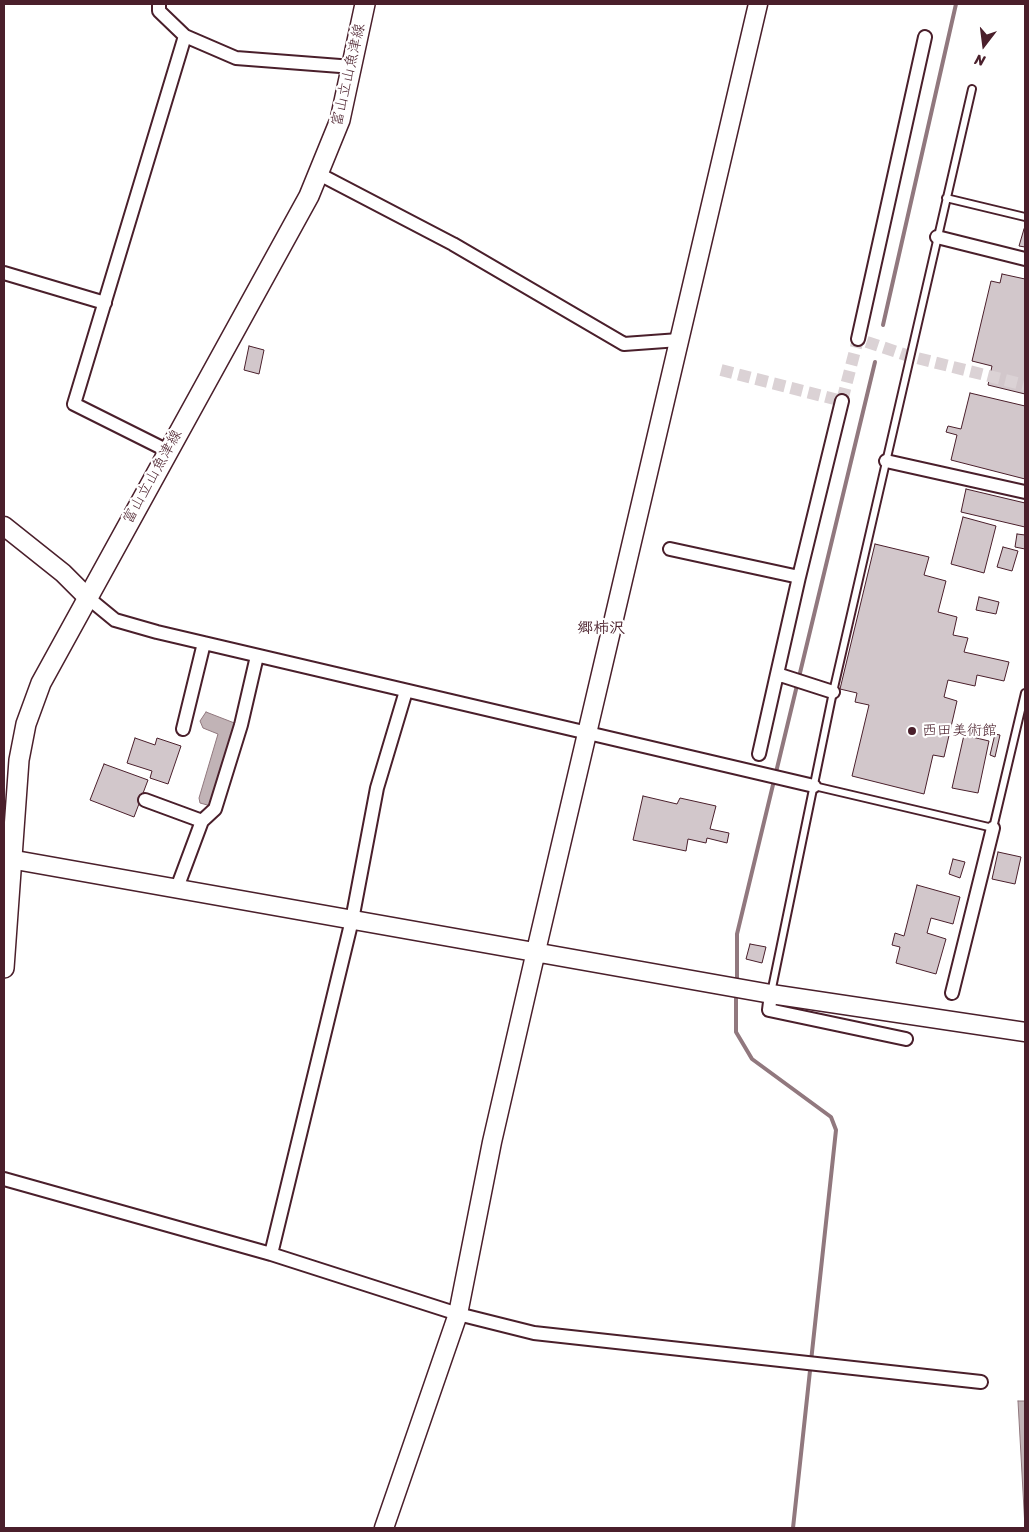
<!DOCTYPE html>
<html>
<head>
<meta charset="utf-8">
<style>
  body { margin:0 }
  #map { position:relative; width:1029px; height:1532px; overflow:hidden; background:#fff; font-family:Sriracha,sans-serif }
  canvas { display:block }
  .frame { position:absolute; inset:0; border:5px solid #4a1f2b; pointer-events:none }
  .north { position:absolute; left:959px; top:20px; width:50px; height:50px; -webkit-text-stroke:4px #fff; paint-order:stroke; rotate:195deg; font-size:14px; font-weight:700; line-height:20px; text-align:center; color:#4a1f2b }
  .north::after { content:''; display:block; margin:auto; width:18px; height:22px; background:#4a1f2b; clip-path:polygon(50% 0,100% 100%,50% 72%,0 100%) }
</style>
</head>
<body>
<div id="map">
<canvas width="1029" height="1532"></canvas>
<div class="frame"></div>
<div class="north">N</div>
</div>
<script>
const g = document.querySelector('canvas').getContext('2d');
g.lineJoin = 'round';
function paint(path, color) { g.fillStyle = color; g.fill(path, 'evenodd'); }
const poly = rows => new Path2D(rows.map(r => 'M' + r).join(''));
function stroke(path, color, width, dash) { g.strokeStyle = color; g.lineWidth = width; g.lineCap = dash ? 'butt' : 'round'; g.setLineDash(dash || []); g.stroke(path); }
function write(font, color, halo, rows, align = 'center') {
  g.font = font + ' Sriracha,"Klee One",sans-serif'; g.lineWidth = 4.5; g.setLineDash([]); g.textBaseline = 'middle'; g.strokeStyle = halo; g.fillStyle = color; for (const [text, x, y, turn = 0] of rows) {
    g.save(); g.translate(x, y); g.rotate((+turn || 0) * Math.PI / 180); g.textAlign = isNaN(turn) ? turn : align; if (halo) g.strokeText(text, 0, 0); g.fillText(text, 0, 0); g.restore();
  }
}
const water = poly([
  [206,712,237,724,211,806,200,803,199,798,218,734,203,728,200,721,206,712],
  [1018,1401,1025,1401,1025,1528,1018,1401]
]);
const stream = poly([
  [883,325,956,4],
  [737,984,737,934,875,362],
  [736,993,736,1032,752,1059,831,1117,836,1130,793,1528]
]);
const building = poly([
  [1024,229,1025,229,1025,247,1019,246,1024,229],
  [1002,274,1025,279,1025,394,988,385,992,366,972,361,991,281,1000,283,1002,274],
  [249,346,264,350,259,374,244,370,249,346],
  [970,393,1025,406,1025,479,951,460,957,435,946,432,948,426,961,429,970,393],
  [966,489,1025,503,1025,527,961,512,966,489],
  [963,517,996,526,984,573,951,564,963,517],
  [1017,534,1025,535,1025,549,1015,547,1017,534],
  [875,544,929,557,924,575,946,581,938,612,957,617,953,635,968,638,964,652,1009,662,1004,681,977,675,975,686,948,680,944,697,957,701,944,757,933,755,924,794,852,776,869,705,855,702,857,693,840,689,875,544],
  [1003,547,1018,551,1012,571,997,567,1003,547],
  [979,597,999,602,996,614,976,610,979,597],
  [995,734,1000,735,995,757,990,755,995,734],
  [964,735,989,741,978,793,952,788,964,735],
  [135,738,155,745,157,738,181,746,168,784,150,778,152,771,127,763,135,738],
  [104,764,148,780,134,817,90,800,104,764],
  [643,796,677,804,680,798,716,806,710,829,729,833,727,843,707,838,706,843,688,839,686,851,633,840,643,796],
  [998,852,1021,857,1015,884,992,879,998,852],
  [953,859,965,862,960,878,949,874,953,859],
  [917,885,960,897,953,924,931,918,927,933,946,939,936,974,896,963,900,947,892,945,895,933,904,936,917,885],
  [750,944,766,947,762,963,746,959,750,944]
]);
const streetTunnel = poly([
  [721,370,842,401,858,339,909,356,1025,385]
]);
const lane = poly([
  [946,198,1025,217],
  [814,786,993,828,1025,693],
  [771,993,833,692,972,89]
]);
const street = poly([
  [159,4,159,11,185,36,236,58,353,67],
  [319,174,453,244,624,344,679,340],
  [937,237,1025,259],
  [4,273,105,303],
  [858,339,925,37],
  [168,451,74,404,185,36],
  [886,461,1025,492],
  [670,549,799,577,777,674],
  [799,577,842,401],
  [87,597,115,620,157,632,814,786],
  [183,729,204,643],
  [759,754,777,674,833,692],
  [145,800,202,821],
  [177,888,202,821,215,809,241,725,257,656],
  [952,993,993,828],
  [771,994,769,1010,906,1039],
  [4,1179,271,1254,458,1314,534,1333,981,1382],
  [271,1254,352,920,377,788,406,691]
]);
const secondary = poly([
  [4,526,63,573,87,597],
  [4,858,771,994,1025,1032],
  [384,1528,458,1314,492,1142,536,951,758,4]
]);
const primary = poly([
  [4,968,19,760,26,724,41,683,309,196,340,120,365,4]
]);
const markers = [
  [912,731,5,"#4a1f2b"]
];
const streetNames = [
  ["富山立山魚津線",349,75,-77],
  ["富山立山魚津線",153,477,-61]
];
const poiNames = [
  ["西田美術館",922,731]
];
const neighbourhoodNames = [
  ["郷柿沢",601,629]
];
paint(water, '#c1b3b6');
stroke(water, '#91787e', 1);
stroke(stream, '#91787e', 4);
paint(building, '#d2c7cb');
stroke(building, '#4a1f2b', 1);
stroke(streetTunnel, '#dbd2d5', 12, [12, 6]);
stroke(lane, '#4a1f2b', 10);
stroke(street, '#4a1f2b', 16);
stroke(secondary, '#4a1f2b', 21);
stroke(primary, '#4a1f2b', 22);
stroke(lane, '#fff', 6);
stroke(street, '#fff', 12);
stroke(secondary, '#fff', 18);
stroke(primary, '#fff', 19);
for (const [x, y, r, color] of markers) { const dot = new Path2D(); dot.arc(x, y, r, 0, 2 * Math.PI); g.fillStyle = color; g.fill(dot); stroke(dot, '#fff', 2); }
write('15px', '#4a1f2b', '#fff', streetNames);
write('15px', '#4a1f2b', '#fff', poiNames, 'left');
write('bold 16px', '#4a1f2b', '#fff', neighbourhoodNames);
</script>
</body>
</html>
